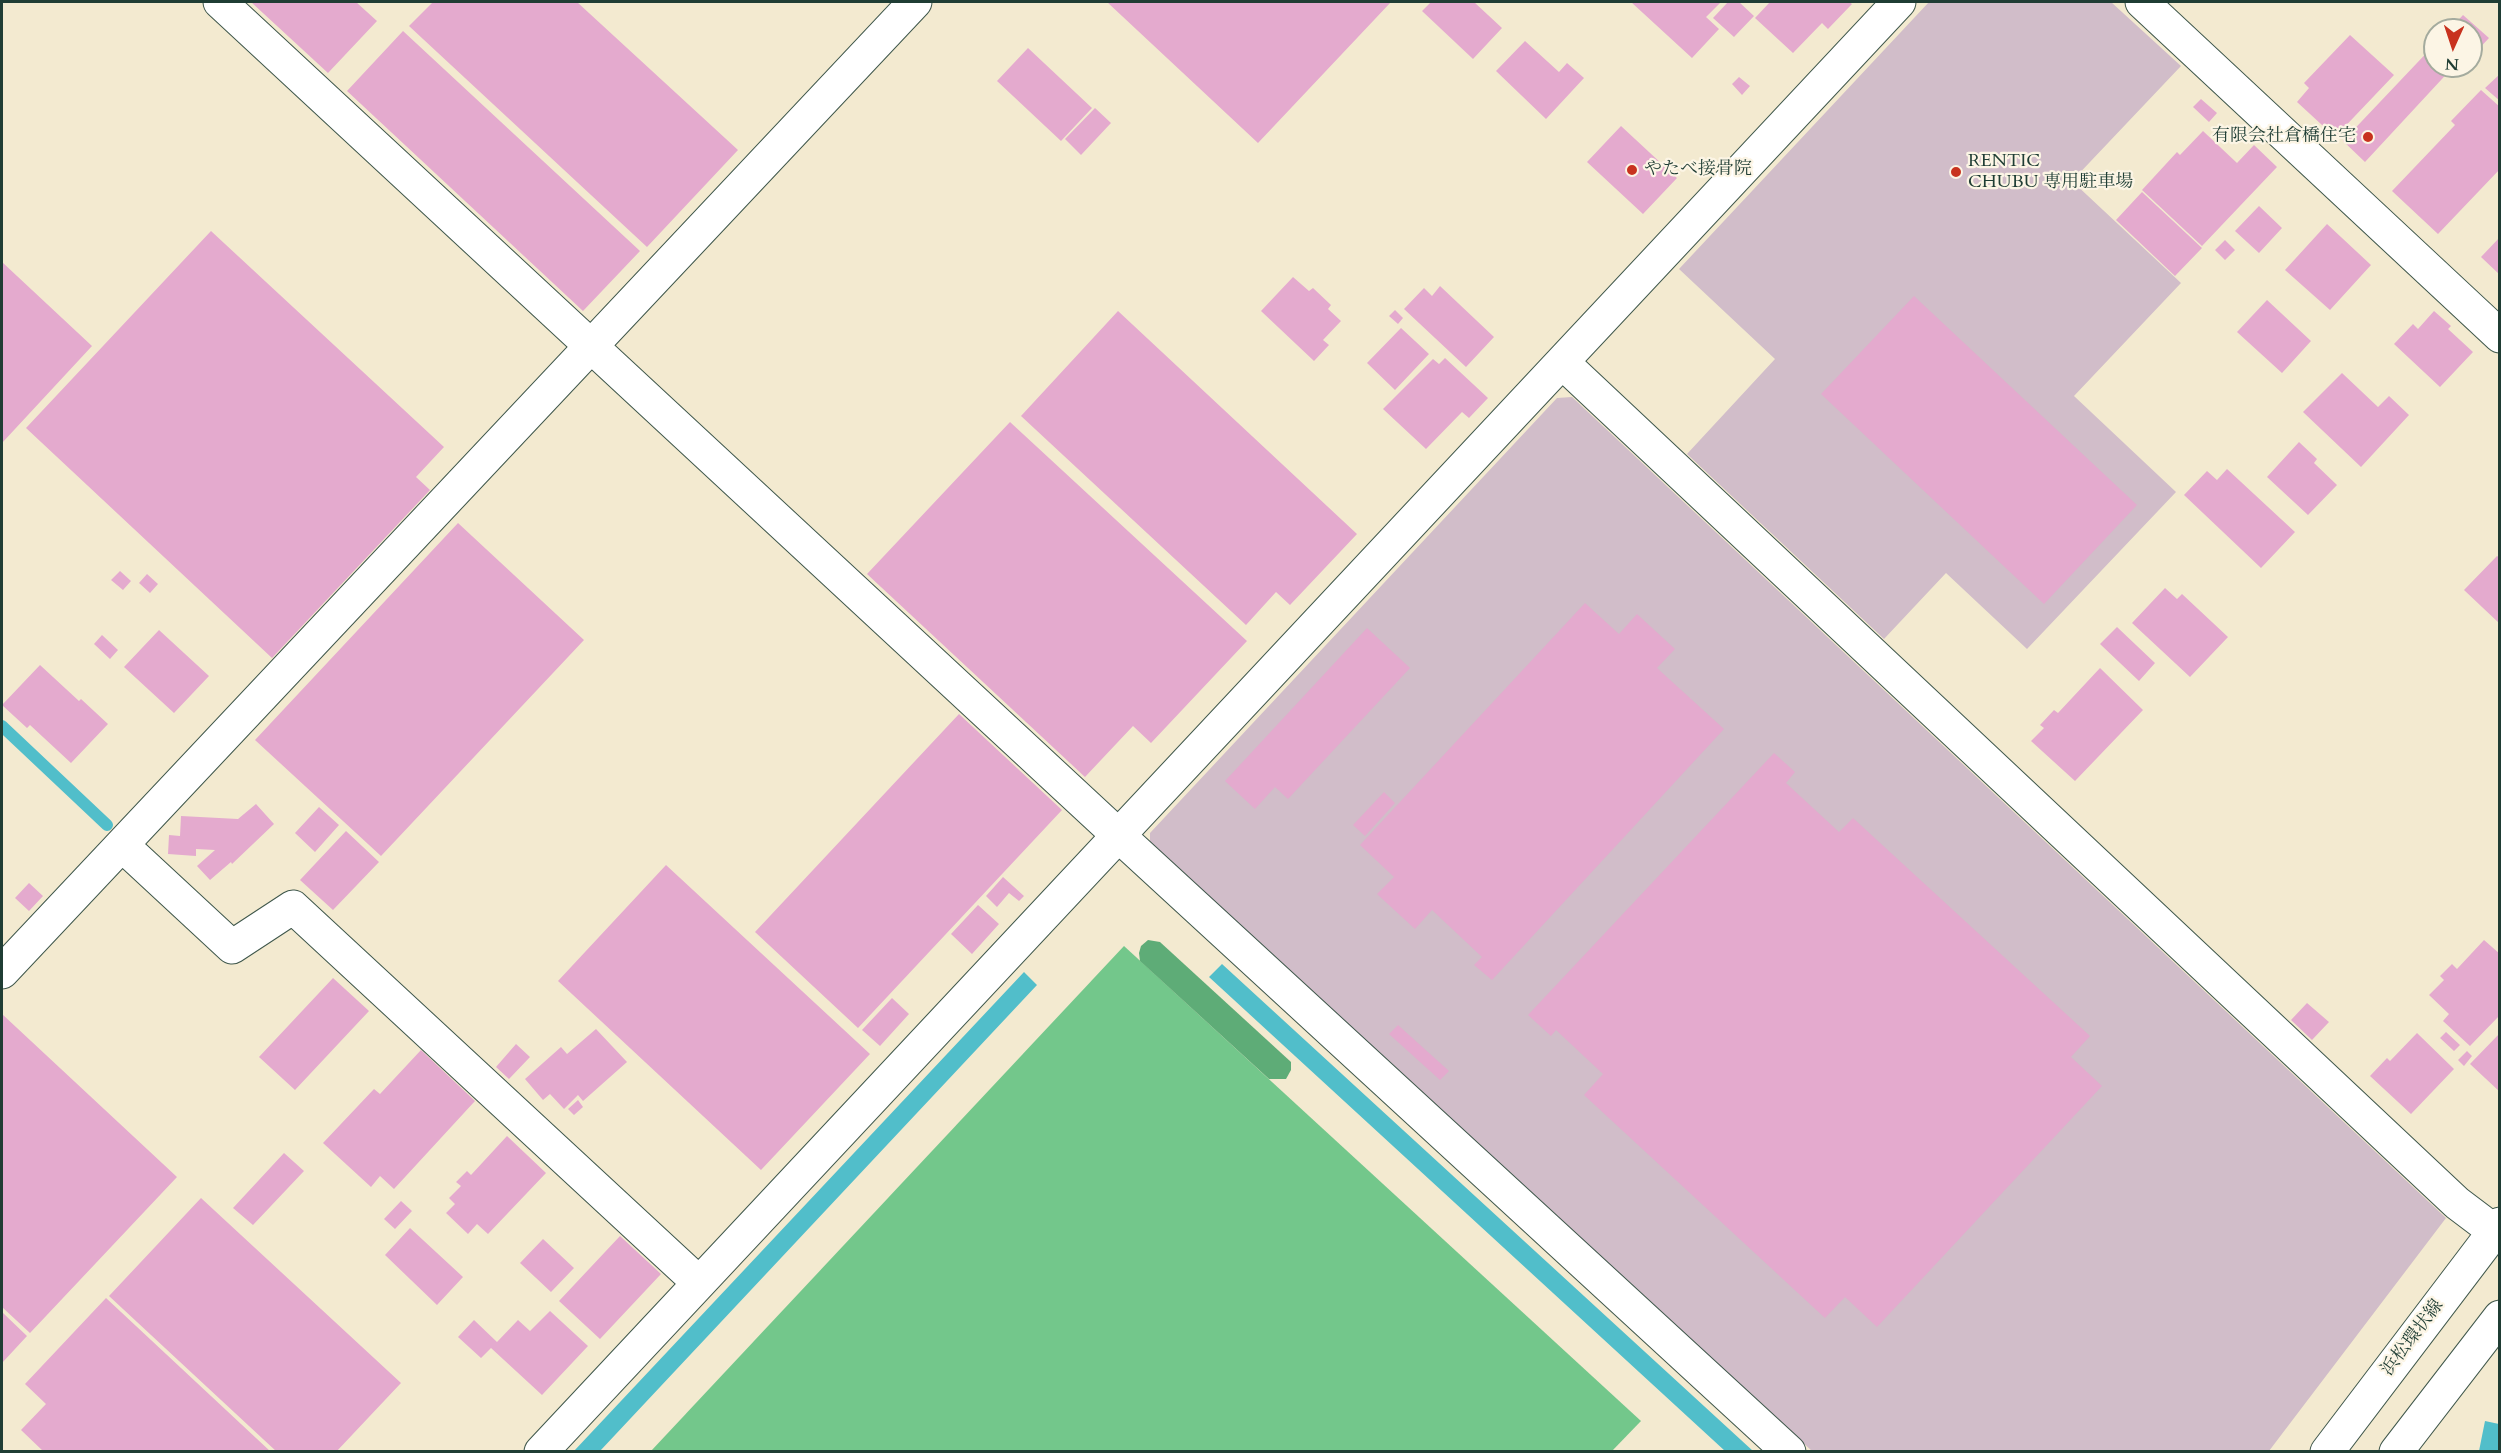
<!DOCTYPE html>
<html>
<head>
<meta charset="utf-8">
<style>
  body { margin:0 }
  #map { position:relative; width:2501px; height:1453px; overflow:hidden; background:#f3ead0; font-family:Cardo,serif }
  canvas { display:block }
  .frame { position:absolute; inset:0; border:3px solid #1f3d34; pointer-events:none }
  .north { position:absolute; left:2423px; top:18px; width:60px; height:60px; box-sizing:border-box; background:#fcf5e5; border:2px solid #a4ab9e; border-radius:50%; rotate:183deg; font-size:16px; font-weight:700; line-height:24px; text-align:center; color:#1f3d34 }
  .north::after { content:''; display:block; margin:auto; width:21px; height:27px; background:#c8321e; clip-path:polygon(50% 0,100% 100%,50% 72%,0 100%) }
</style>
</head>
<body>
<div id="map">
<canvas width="2501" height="1453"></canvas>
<div class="frame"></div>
<div class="north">N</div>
</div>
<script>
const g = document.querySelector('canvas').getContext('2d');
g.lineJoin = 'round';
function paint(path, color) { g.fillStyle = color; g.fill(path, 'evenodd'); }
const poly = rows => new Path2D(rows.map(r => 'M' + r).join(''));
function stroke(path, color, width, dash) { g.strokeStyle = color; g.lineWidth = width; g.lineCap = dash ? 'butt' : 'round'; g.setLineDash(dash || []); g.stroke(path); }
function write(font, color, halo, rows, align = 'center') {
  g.font = font + ' Cardo,"Noto Serif JP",serif'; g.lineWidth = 4.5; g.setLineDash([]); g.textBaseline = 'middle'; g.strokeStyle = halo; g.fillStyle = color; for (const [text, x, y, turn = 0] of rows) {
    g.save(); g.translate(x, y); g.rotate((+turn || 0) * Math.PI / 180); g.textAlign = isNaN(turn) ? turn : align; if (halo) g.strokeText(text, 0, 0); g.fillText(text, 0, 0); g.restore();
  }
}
const industrial = poly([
  [1929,2,2111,2,2181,66,2072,181,2181,283,2074,396,2176,492,2027,649,1946,573,1884,639,1687,454,1775,359,1679,269],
  [1572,397,2446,1218,2269,1451,1812,1451,1150,844,1150,833,1557,398]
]);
const green = poly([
  [1124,946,1641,1421,1612,1451,651,1451]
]);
const forest = poly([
  [1148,940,1160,942,1291,1062,1291,1070,1286,1079,1269,1079,1140,961,1139,953,1141,946]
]);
const water = poly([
  [1222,964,1753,1451,1725,1451,1209,977],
  [1024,972,1037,985,600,1451,574,1451],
  [2485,1421,2499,1424,2499,1451,2479,1451]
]);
const stream = poly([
  [2,726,107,825]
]);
const building = poly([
  [251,2,356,2,377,21,328,73],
  [433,2,577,2,738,150,647,247,409,26],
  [1107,2,1391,2,1258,143],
  [1431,2,1474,2,1502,28,1473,59,1422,11],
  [1631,2,1721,2,1706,17,1719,29,1692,58],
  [1728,2,1739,2,1754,16,1734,37,1713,18],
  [1770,2,1849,2,1852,4,1828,29,1822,23,1793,53,1755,18],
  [2463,15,2489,38,2471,57,2471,30,2449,30],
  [403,31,640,251,583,311,347,91],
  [2350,35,2394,75,2335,137,2297,102,2309,88,2304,83],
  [1525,41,1559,72,1567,63,1584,78,1546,119,1496,71],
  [2435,44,2435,66,2454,66,2365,162,2343,141],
  [1028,48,1092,108,1061,141,997,81],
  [2500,74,2500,101,2485,88],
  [1739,77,1750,86,1742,95,1732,84],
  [2481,90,2500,107,2500,169,2438,234,2392,191,2455,125,2451,121],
  [2201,99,2217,113,2209,122,2193,107],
  [1095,108,1111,123,1081,155,1065,139],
  [1621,126,1677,178,1643,214,1587,162],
  [2203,131,2237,163,2254,145,2277,167,2202,246,2142,190,2177,152,2180,155],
  [2142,192,2202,248,2175,276,2116,220],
  [2259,206,2282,228,2259,253,2235,231],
  [2327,224,2371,265,2330,310,2285,270],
  [211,231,444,447,416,477,430,490,272,658,26,428],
  [2500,237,2500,275,2481,257],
  [2225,240,2235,250,2225,260,2215,250],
  [2,262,92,346,2,443],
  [1293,277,1309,291,1313,288,1331,305,1328,309,1341,321,1323,340,1329,345,1314,361,1261,311],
  [1440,286,1494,337,1466,367,1404,309,1424,288,1432,296],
  [1914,296,2137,505,2044,604,1821,394],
  [2267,300,2311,341,2282,373,2237,332],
  [1395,310,1403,318,1398,324,1389,316],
  [1118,311,1357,534,1290,605,1276,592,1246,625,1021,416],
  [2434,311,2451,326,2448,329,2473,352,2440,387,2394,344,2413,324,2418,329],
  [1401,328,1429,354,1395,390,1367,363],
  [1445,358,1488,398,1469,418,1462,412,1426,449,1383,409,1433,359,1439,364],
  [2342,373,2378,407,2389,396,2409,415,2361,467,2303,412],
  [1010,422,1247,641,1151,743,1133,726,1085,777,867,574],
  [2299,442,2317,459,2314,463,2337,485,2308,515,2267,477],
  [2227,469,2295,532,2261,568,2184,495,2207,471,2217,480],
  [458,523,584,640,381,856,255,740],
  [2497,556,2500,558,2500,624,2464,590],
  [120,571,131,581,123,590,111,580],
  [147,574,158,584,150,593,139,583],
  [2165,588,2177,599,2182,594,2228,637,2190,677,2132,623],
  [1585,603,1619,634,1637,614,1675,649,1657,668,1724,729,1492,980,1474,965,1482,957,1432,910,1415,929,1377,894,1394,877,1360,845],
  [2117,627,2155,663,2139,681,2100,644],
  [1367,628,1410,668,1288,799,1275,787,1255,809,1225,781],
  [159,630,209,676,174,713,124,667],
  [102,635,118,650,110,659,94,644],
  [40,665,79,701,81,699,108,724,71,763,30,725,27,728,2,705],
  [2100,668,2143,710,2075,781,2031,741,2044,728,2040,725,2054,710,2058,713],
  [959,714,1062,810,858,1028,755,932],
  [1774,753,1795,772,1786,783,1839,832,1853,818,2090,1036,2071,1057,2102,1086,1877,1327,1845,1297,1825,1318,1584,1095,1603,1074,1556,1030,1551,1036,1528,1015],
  [1384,792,1395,803,1365,836,1353,825],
  [256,804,274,824,232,864,231,862,210,880,197,866,215,850,196,849,196,856,168,854,169,835,180,836,181,816,238,819],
  [319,807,339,825,315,852,295,833],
  [346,831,379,862,333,910,300,880],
  [666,865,870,1054,761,1170,558,981],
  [1003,877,1024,896,1019,901,1009,893,997,907,986,896],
  [29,883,43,896,29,911,15,898],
  [978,905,999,924,972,954,951,934],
  [2484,940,2500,954,2500,1015,2470,1046,2443,1021,2449,1014,2429,995,2444,980,2440,976,2452,964,2457,969],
  [333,978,369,1011,295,1090,259,1057],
  [892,998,909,1014,880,1046,862,1030],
  [2307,1003,2329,1022,2312,1040,2291,1020],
  [2,1014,177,1177,30,1333,2,1307],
  [1398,1025,1449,1071,1440,1080,1389,1034],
  [596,1029,627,1062,583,1101,578,1095,564,1109,550,1094,543,1100,525,1079,561,1047,567,1054],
  [2446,1032,2460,1045,2454,1051,2440,1038],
  [2417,1033,2454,1069,2411,1114,2370,1076,2387,1058,2390,1061],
  [2500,1033,2500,1092,2470,1064],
  [516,1044,530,1057,509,1079,496,1067],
  [421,1050,475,1101,394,1189,380,1176,371,1187,323,1143,374,1089,380,1094],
  [2467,1051,2472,1056,2464,1066,2458,1060],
  [578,1100,583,1107,574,1115,568,1109],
  [507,1136,546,1173,488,1234,477,1224,468,1234,446,1213,455,1204,449,1198,461,1186,456,1182,467,1171,471,1175],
  [284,1153,304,1171,253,1225,233,1208],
  [201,1198,401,1383,336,1452,277,1452,109,1296],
  [401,1201,412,1211,395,1229,384,1219],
  [410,1228,463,1277,437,1305,385,1255],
  [620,1236,661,1274,600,1339,559,1301],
  [543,1239,574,1268,551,1292,520,1263],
  [106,1298,271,1452,44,1452,21,1430,46,1404,25,1384],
  [550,1311,588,1346,542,1395,491,1348,481,1358,458,1337,474,1320,497,1342,518,1320,530,1331],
  [2,1312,27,1336,2,1363]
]);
const minor = poly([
  [220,2,1118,835,1789,1452],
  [2142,2,2500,336],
  [1562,362,2457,1203,2494,1231],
  [122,845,232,947,293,907,699,1283],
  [2,972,915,2],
  [541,1452,1899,2]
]);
const major = poly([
  [2327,1452,2500,1224],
  [2396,1452,2500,1317]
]);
const markers = [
  [2368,137,6,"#c8321e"],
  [1632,170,6,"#c8321e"],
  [1956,172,6,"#c8321e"]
];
const poiNames = [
  ["有限会社倉橋住宅",2356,137,"right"],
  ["RENTIC",1968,162],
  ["CHUBU 専用駐車場",1968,183],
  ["やたべ接骨院",1644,170]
];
const streetNames = [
  ["浜松環状線",2413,1338,-53]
];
paint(industrial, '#d1bdc9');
paint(green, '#73c78b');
paint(forest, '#5eac77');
paint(water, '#51beca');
stroke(stream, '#51beca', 12);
paint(building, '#e4aace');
stroke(minor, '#3f574b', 35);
stroke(major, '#3f574b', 35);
stroke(minor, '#fff', 33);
stroke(major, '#fff', 33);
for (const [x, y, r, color] of markers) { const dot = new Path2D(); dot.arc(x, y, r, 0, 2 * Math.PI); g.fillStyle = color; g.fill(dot); stroke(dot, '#fcf5e5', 2); }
write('18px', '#1f3d34', '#fcf5e5', poiNames, 'left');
write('18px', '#1f3d34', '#fcf5e5', streetNames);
</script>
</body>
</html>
